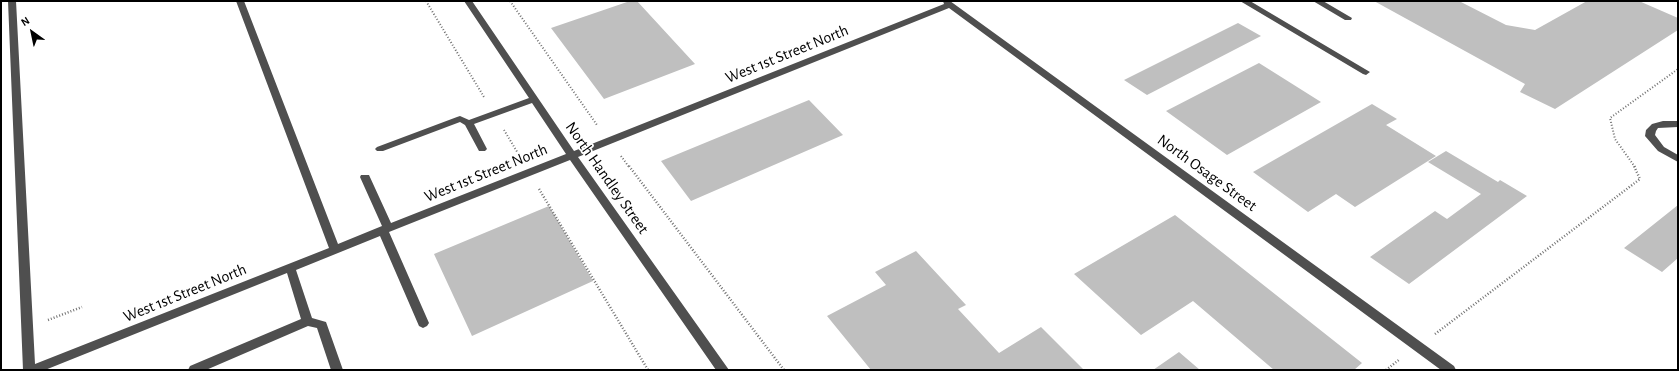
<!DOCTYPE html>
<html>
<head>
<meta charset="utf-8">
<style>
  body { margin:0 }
  #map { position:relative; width:1679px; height:371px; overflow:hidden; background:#fff; font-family:"Alegreya Sans",sans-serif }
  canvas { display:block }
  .frame { position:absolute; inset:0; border:2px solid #000; pointer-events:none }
  .north { position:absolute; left:12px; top:12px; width:40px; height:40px; -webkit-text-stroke:3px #fff; paint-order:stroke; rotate:327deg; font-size:11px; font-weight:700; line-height:16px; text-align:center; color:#000 }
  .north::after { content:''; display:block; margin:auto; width:14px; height:18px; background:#000; clip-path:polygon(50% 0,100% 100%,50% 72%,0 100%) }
</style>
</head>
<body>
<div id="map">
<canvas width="1679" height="371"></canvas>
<div class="frame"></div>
<div class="north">N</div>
</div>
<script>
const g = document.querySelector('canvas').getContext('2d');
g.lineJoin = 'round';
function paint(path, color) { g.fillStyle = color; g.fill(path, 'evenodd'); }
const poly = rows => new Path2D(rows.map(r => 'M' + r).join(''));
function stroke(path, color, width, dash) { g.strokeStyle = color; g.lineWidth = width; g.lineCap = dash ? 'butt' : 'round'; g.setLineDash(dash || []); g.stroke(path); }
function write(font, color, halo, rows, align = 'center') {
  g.font = font + ' "Alegreya Sans",sans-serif'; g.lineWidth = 3.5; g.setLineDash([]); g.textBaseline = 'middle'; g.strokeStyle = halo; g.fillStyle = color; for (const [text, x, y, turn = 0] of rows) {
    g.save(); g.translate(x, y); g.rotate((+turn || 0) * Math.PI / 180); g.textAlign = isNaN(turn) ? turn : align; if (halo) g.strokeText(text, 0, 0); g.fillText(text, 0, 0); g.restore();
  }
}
const building = poly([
  [630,1,637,1,695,64,604,99,551,28],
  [1374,1,1459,1,1506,25,1535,30,1587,1,1639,1,1678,18,1678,30,1555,109,1520,92,1525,84],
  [1238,23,1261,36,1147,95,1124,80],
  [1259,63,1321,102,1227,155,1166,111],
  [809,100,843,135,691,201,661,161],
  [1372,104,1397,119,1386,125,1436,156,1355,207,1336,194,1308,212,1253,172],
  [1446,151,1498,182,1500,180,1527,196,1409,284,1370,257,1435,211,1447,219,1481,194,1428,162],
  [1678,205,1678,258,1662,272,1624,248],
  [549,206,593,281,472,336,434,254],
  [1175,215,1362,363,1354,370,1274,370,1193,301,1141,335,1074,274],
  [916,251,966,305,958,309,999,353,1041,327,1084,370,871,370,827,316,886,285,875,272],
  [1179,352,1200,370,1153,370]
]);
const pathFar1 = poly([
  [426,1,484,97],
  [510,1,597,125],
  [504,130,519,155],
  [621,156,629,167],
  [1635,167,1615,139,1610,118,1678,69]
]);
const path = poly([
  [629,166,784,370],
  [539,189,648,370],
  [48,320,82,307],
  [1435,334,1640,179,1634,166],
  [1386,370,1400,359]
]);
const minor = poly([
  [8,1,16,1,35,364,329,248,236,1,244,1,338,244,382,226,360,177,361,175,369,175,391,223,566,154,532,103,474,124,487,149,485,151,479,151,465,125,460,122,383,151,377,151,375,149,377,147,457,117,460,116,469,120,529,98,464,1,472,1,574,151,944,4,943,1,950,1,1454,366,1456,370,1441,370,949,8,578,157,729,370,716,370,570,160,389,232,429,323,427,326,423,328,419,326,380,236,296,270,312,318,326,322,343,370,331,370,317,328,308,326,206,370,188,370,190,366,301,319,287,273,45,370,23,370,8,1],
  [1240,1,1250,1,1370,72,1366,75,1363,74,1240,1],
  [1313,1,1323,1,1352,18,1351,20,1345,20,1313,1],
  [1663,121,1678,121,1678,127,1658,128,1656,131,1655,135,1664,147,1678,155,1678,162,1658,151,1645,136,1646,130,1652,124,1663,121]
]);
const streetNames = [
  ["West 1st Street North",787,54,-22],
  ["West 1st Street North",486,173,-22],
  ["North Osage Street",1207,173,36],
  ["North Handley Street",607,178,55],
  ["West 1st Street North",185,293,-22]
];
paint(building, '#bfbfbf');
stroke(pathFar1, '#717171', 2, [1, 2]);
stroke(path, '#717171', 2.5, [1, 2]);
paint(minor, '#4f4f4f');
write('16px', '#000', '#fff', streetNames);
</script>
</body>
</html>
